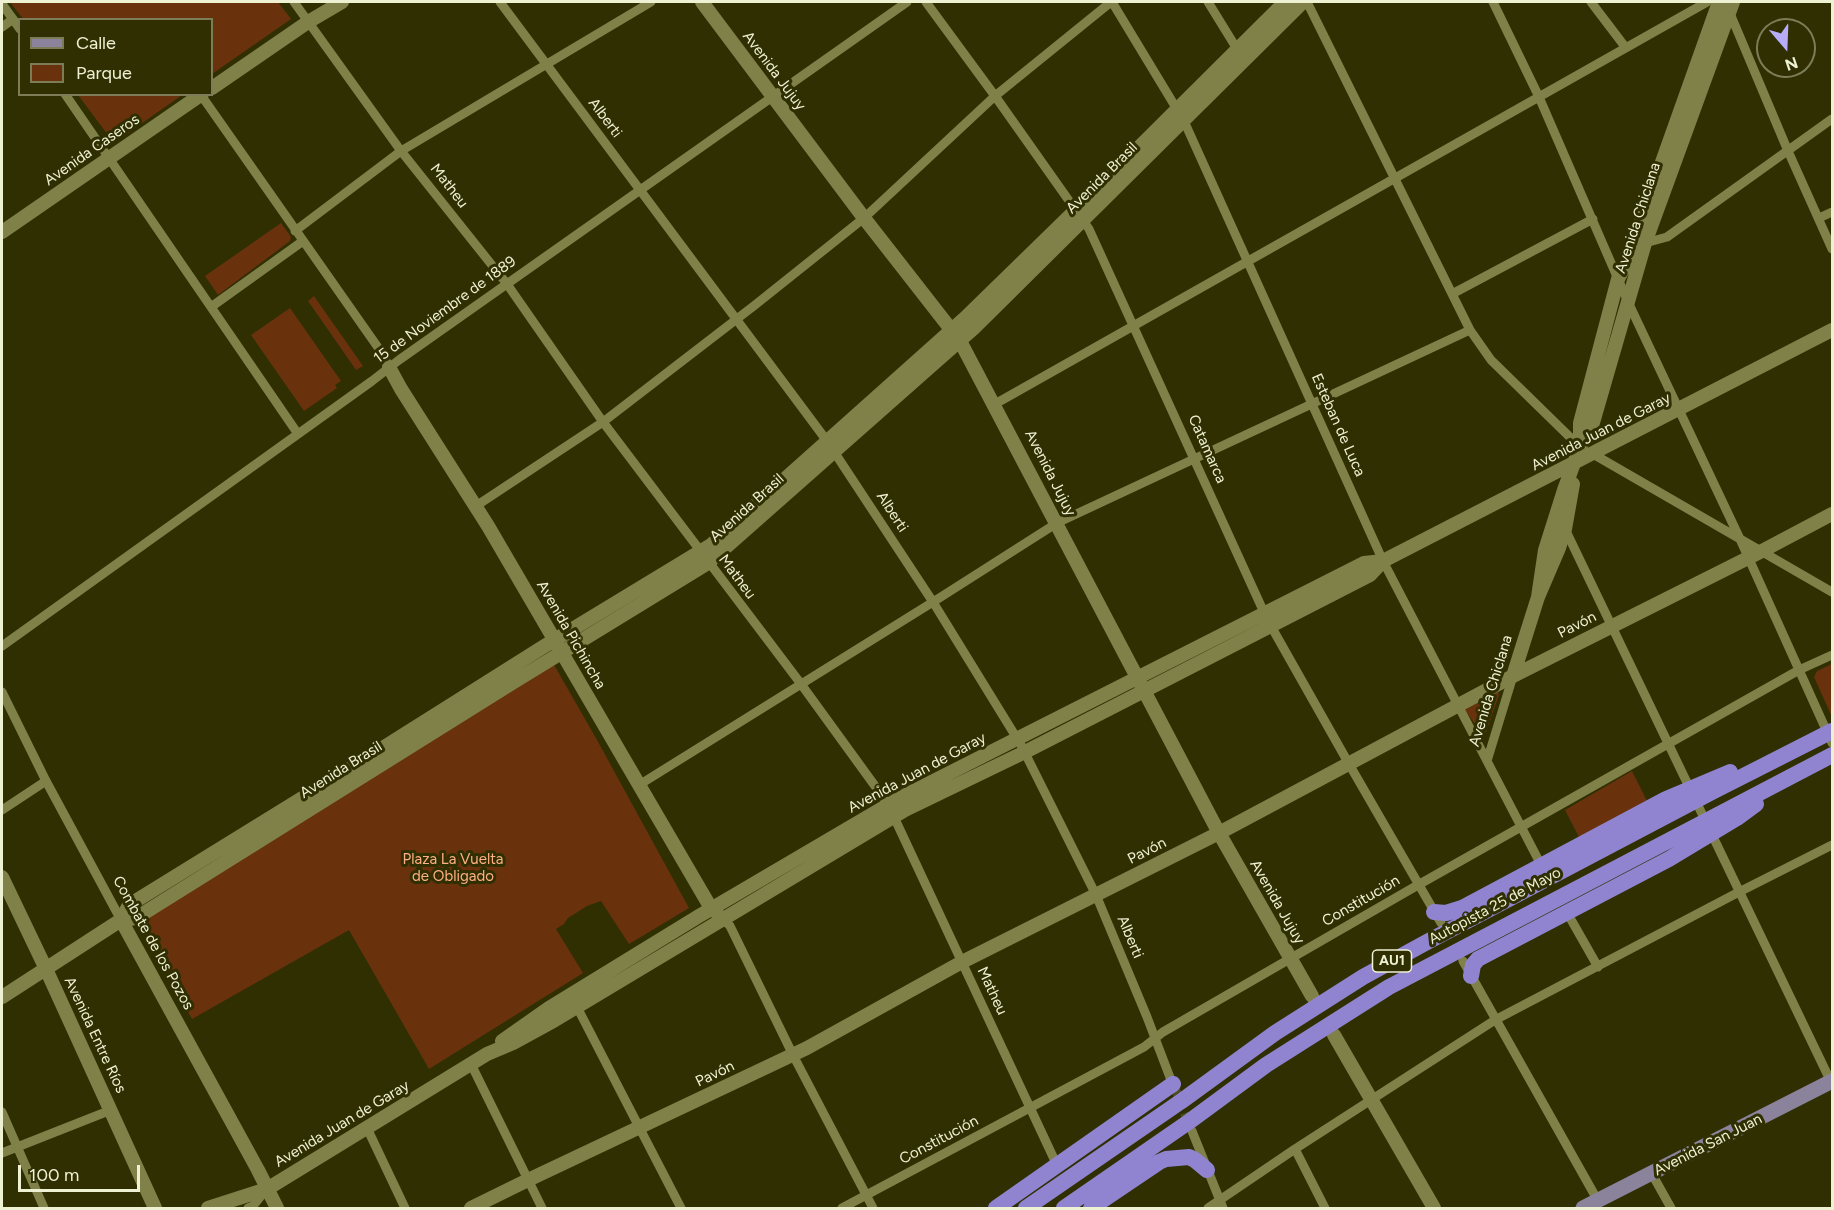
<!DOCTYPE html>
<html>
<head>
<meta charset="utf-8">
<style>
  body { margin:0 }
  #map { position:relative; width:1834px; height:1210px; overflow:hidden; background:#2f2f02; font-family:Figtree,sans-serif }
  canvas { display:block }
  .frame { position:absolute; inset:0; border:3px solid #eff1d3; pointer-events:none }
  .legend { position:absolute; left:18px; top:18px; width:195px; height:78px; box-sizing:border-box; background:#2f2f02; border:2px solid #7c7d56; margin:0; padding:8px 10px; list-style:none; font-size:18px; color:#eff1d3 }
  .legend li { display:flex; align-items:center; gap:12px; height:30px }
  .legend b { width:30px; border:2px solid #7c7d56 }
  .north { position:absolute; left:1756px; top:18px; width:60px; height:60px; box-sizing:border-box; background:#2f2f02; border:2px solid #7c7d56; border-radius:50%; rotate:161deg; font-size:16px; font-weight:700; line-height:24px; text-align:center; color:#eff1d3 }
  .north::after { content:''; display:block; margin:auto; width:21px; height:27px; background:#b6acf8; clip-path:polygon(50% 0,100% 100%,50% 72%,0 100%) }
  .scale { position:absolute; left:18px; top:1165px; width:122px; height:27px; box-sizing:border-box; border:3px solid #eff1d3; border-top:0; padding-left:8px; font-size:18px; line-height:21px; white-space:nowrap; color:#eff1d3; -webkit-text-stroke:4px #2f2f02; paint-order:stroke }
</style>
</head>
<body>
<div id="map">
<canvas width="1834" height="1210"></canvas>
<div class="frame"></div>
<ul class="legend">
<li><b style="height:8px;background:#8a839b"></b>Calle</li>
<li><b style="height:16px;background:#69320d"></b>Parque</li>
</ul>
<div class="north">N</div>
<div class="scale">100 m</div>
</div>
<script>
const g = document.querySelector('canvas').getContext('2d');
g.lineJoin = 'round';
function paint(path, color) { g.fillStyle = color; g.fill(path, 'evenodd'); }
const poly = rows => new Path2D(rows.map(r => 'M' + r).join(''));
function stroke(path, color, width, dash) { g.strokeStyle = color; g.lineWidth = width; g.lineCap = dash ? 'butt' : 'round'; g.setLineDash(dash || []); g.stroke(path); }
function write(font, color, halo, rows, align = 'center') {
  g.font = font + ' Figtree,sans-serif'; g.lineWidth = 6; g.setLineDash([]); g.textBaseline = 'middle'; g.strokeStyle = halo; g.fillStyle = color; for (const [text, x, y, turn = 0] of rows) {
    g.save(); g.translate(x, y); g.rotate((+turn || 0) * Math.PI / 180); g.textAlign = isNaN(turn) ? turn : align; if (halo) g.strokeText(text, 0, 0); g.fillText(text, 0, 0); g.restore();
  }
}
const green = poly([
  [10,2,278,2,291,19,212,74,212,20,23,19],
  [78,95,182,95,114,143],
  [281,223,291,237,290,241,218,295,205,276],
  [314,296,363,366,356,370,308,301],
  [290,308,341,381,335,385,337,388,304,411,251,335],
  [553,663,597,740,689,908,629,944,601,901,587,906,568,918,564,924,556,929,583,973,429,1069,349,930,192,1019,137,924],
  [1832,664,1832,717,1814,677,1817,671],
  [1498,691,1499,695,1486,732,1482,734,1465,710],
  [1632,771,1649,805,1580,839,1565,810]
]);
const streetTunnel = poly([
  [1175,1088,1189,1125]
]);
const street = poly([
  [294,2,401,151,507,284,603,422,801,684,883,797,894,817,1055,1161],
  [500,2,827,441,933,602,1021,745,1096,895,1147,1017,1174,1088],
  [926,2,995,96,1089,229,1267,619,1349,764,1441,923],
  [1112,2,1184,121,1383,561,1539,861],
  [1208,2,1237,49],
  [1307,2,1470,330,1491,360,1580,447],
  [1493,2,1539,97,1628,302,1740,539,1832,743],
  [1591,2,1626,48],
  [2,4,20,29],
  [1729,11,1788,151,1832,249],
  [2,27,13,19],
  [65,94,298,434],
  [201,95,384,356,389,367],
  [1819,218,1832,212],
  [295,231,401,151,651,2],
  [1645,243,1667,237,1832,119],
  [1452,294,1593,219],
  [211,307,303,241],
  [995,404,1707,2],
  [1593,454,1832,592],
  [476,506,603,422,755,305,864,218,995,96,1111,2],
  [1565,529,1832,1084],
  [2,646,372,381,399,360,907,2],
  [2,692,46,781,121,920],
  [1487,761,1513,676],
  [639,785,933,602,1057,523,1470,330],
  [2,810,46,781],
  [1569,916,1598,967],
  [723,919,730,926,793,1055,873,1208],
  [1463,961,1598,1201],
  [577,1007,681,1208],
  [471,1064,542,1208],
  [2,1112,44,1208],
  [367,1128,405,1208],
  [1192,1131,1223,1208],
  [1295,1149,1325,1208],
  [2,1153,111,1110],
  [1652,1174,1671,1208],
  [248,1208,253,1206,265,1191],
  [842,1208,1144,1047,1163,1032,1418,885,1799,670,1832,655],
  [1208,1208,1295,1149,1495,1020,1739,892,1832,845]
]);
const secondary = poly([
  [702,2,864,218,960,341,1219,833,1312,996],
  [212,88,308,22,342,2],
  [2,232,202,94],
  [389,367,401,389,488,526,708,903,717,913],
  [1580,444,1580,423,1618,279,1625,266,1719,2],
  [1538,597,1545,550,1564,490,1580,447,1592,426,1645,243,1733,2],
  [1513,676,1538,597,1559,548,1565,529,1573,484],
  [2,877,46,969,155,1208],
  [121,920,129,905,351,768,543,647,711,545,965,318,1088,198,1285,2],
  [121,920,258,1170,277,1208],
  [2,997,121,920,136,918,512,683,708,563,974,328,1303,2],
  [1334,1035,1434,1208],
  [502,1041,549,1008,699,916,898,799,1364,563,1383,561],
  [208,1208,267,1189,487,1054,513,1043,555,1020,905,810,1025,752,1370,575,1383,561,1832,330],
  [471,1208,528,1180,807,1048,962,962,1219,833,1513,676,1762,551,1832,514]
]);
const primary = poly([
  [1583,1208,1832,1081]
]);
const highway = poly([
  [1434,912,1446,913,1462,908,1666,799,1730,772],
  [1471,976,1473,965,1478,959,1669,859,1737,818,1756,804],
  [996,1208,1173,1084],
  [1026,1208,1183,1100,1275,1033,1363,977,1427,942,1712,792,1832,731],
  [1064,1208,1190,1121,1266,1065,1389,987,1832,755],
  [1091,1208,1159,1162,1166,1159,1189,1157,1195,1160,1207,1170]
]);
const shields = [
  [1392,961,39]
];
const shieldNames = [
  ["AU1",1392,961]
];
const streetNames = [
  ["Avenida Jujuy",774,71,53],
  ["Alberti",605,118,53],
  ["Avenida Caseros",92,150,-35],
  ["Avenida Brasil",1102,178,-45],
  ["Matheu",449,186,52],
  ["Avenida Chiclana",1638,218,-72],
  ["15 de Noviembre de 1889",445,310,-36],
  ["Esteban de Luca",1338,425,66],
  ["Avenida Juan de Garay",1601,432,-27],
  ["Catamarca",1207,449,66],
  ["Avenida Jujuy",1050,473,63],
  ["Avenida Brasil",747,508,-42],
  ["Alberti",892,512,57],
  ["Matheu",737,577,53],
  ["Pavón",1577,625,-27],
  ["Avenida Pichincha",571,635,60],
  ["Avenida Chiclana",1491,691,-73],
  ["Avenida Brasil",341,770,-32],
  ["Avenida Juan de Garay",917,773,-28],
  ["Pavón",1147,851,-27],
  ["Constitución",1361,901,-30],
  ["Avenida Jujuy",1277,902,60],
  ["Autopista 25 de Mayo",1495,906,-28],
  ["Alberti",1130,937,67],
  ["Combate de los Pozos",153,943,61],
  ["Matheu",992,991,65],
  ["Avenida Entre Ríos",95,1035,65],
  ["Pavón",715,1074,-26],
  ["Avenida Juan de Garay",342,1124,-31],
  ["Constitución",939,1140,-28],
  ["Avenida San Juan",1708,1145,-27]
];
const parkNames = [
  ["Plaza La Vuelta",453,860],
  ["de Obligado",453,877]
];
paint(green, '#69320d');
stroke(streetTunnel, '#4c4c21', 9, [9, 4.5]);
stroke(street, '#808149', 9);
stroke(secondary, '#808149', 14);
stroke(primary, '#8a839b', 15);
stroke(highway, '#9084d1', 16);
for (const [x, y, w] of shields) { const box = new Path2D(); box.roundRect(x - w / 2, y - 11, w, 22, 4.5); g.fillStyle = '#2f2f02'; g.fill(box); stroke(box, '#eff1d3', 1.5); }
write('bold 14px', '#eff1d3', null, shieldNames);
write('15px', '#eff1d3', '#2f2f02', streetNames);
write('15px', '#ffaf83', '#2f2f02', parkNames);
</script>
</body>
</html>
